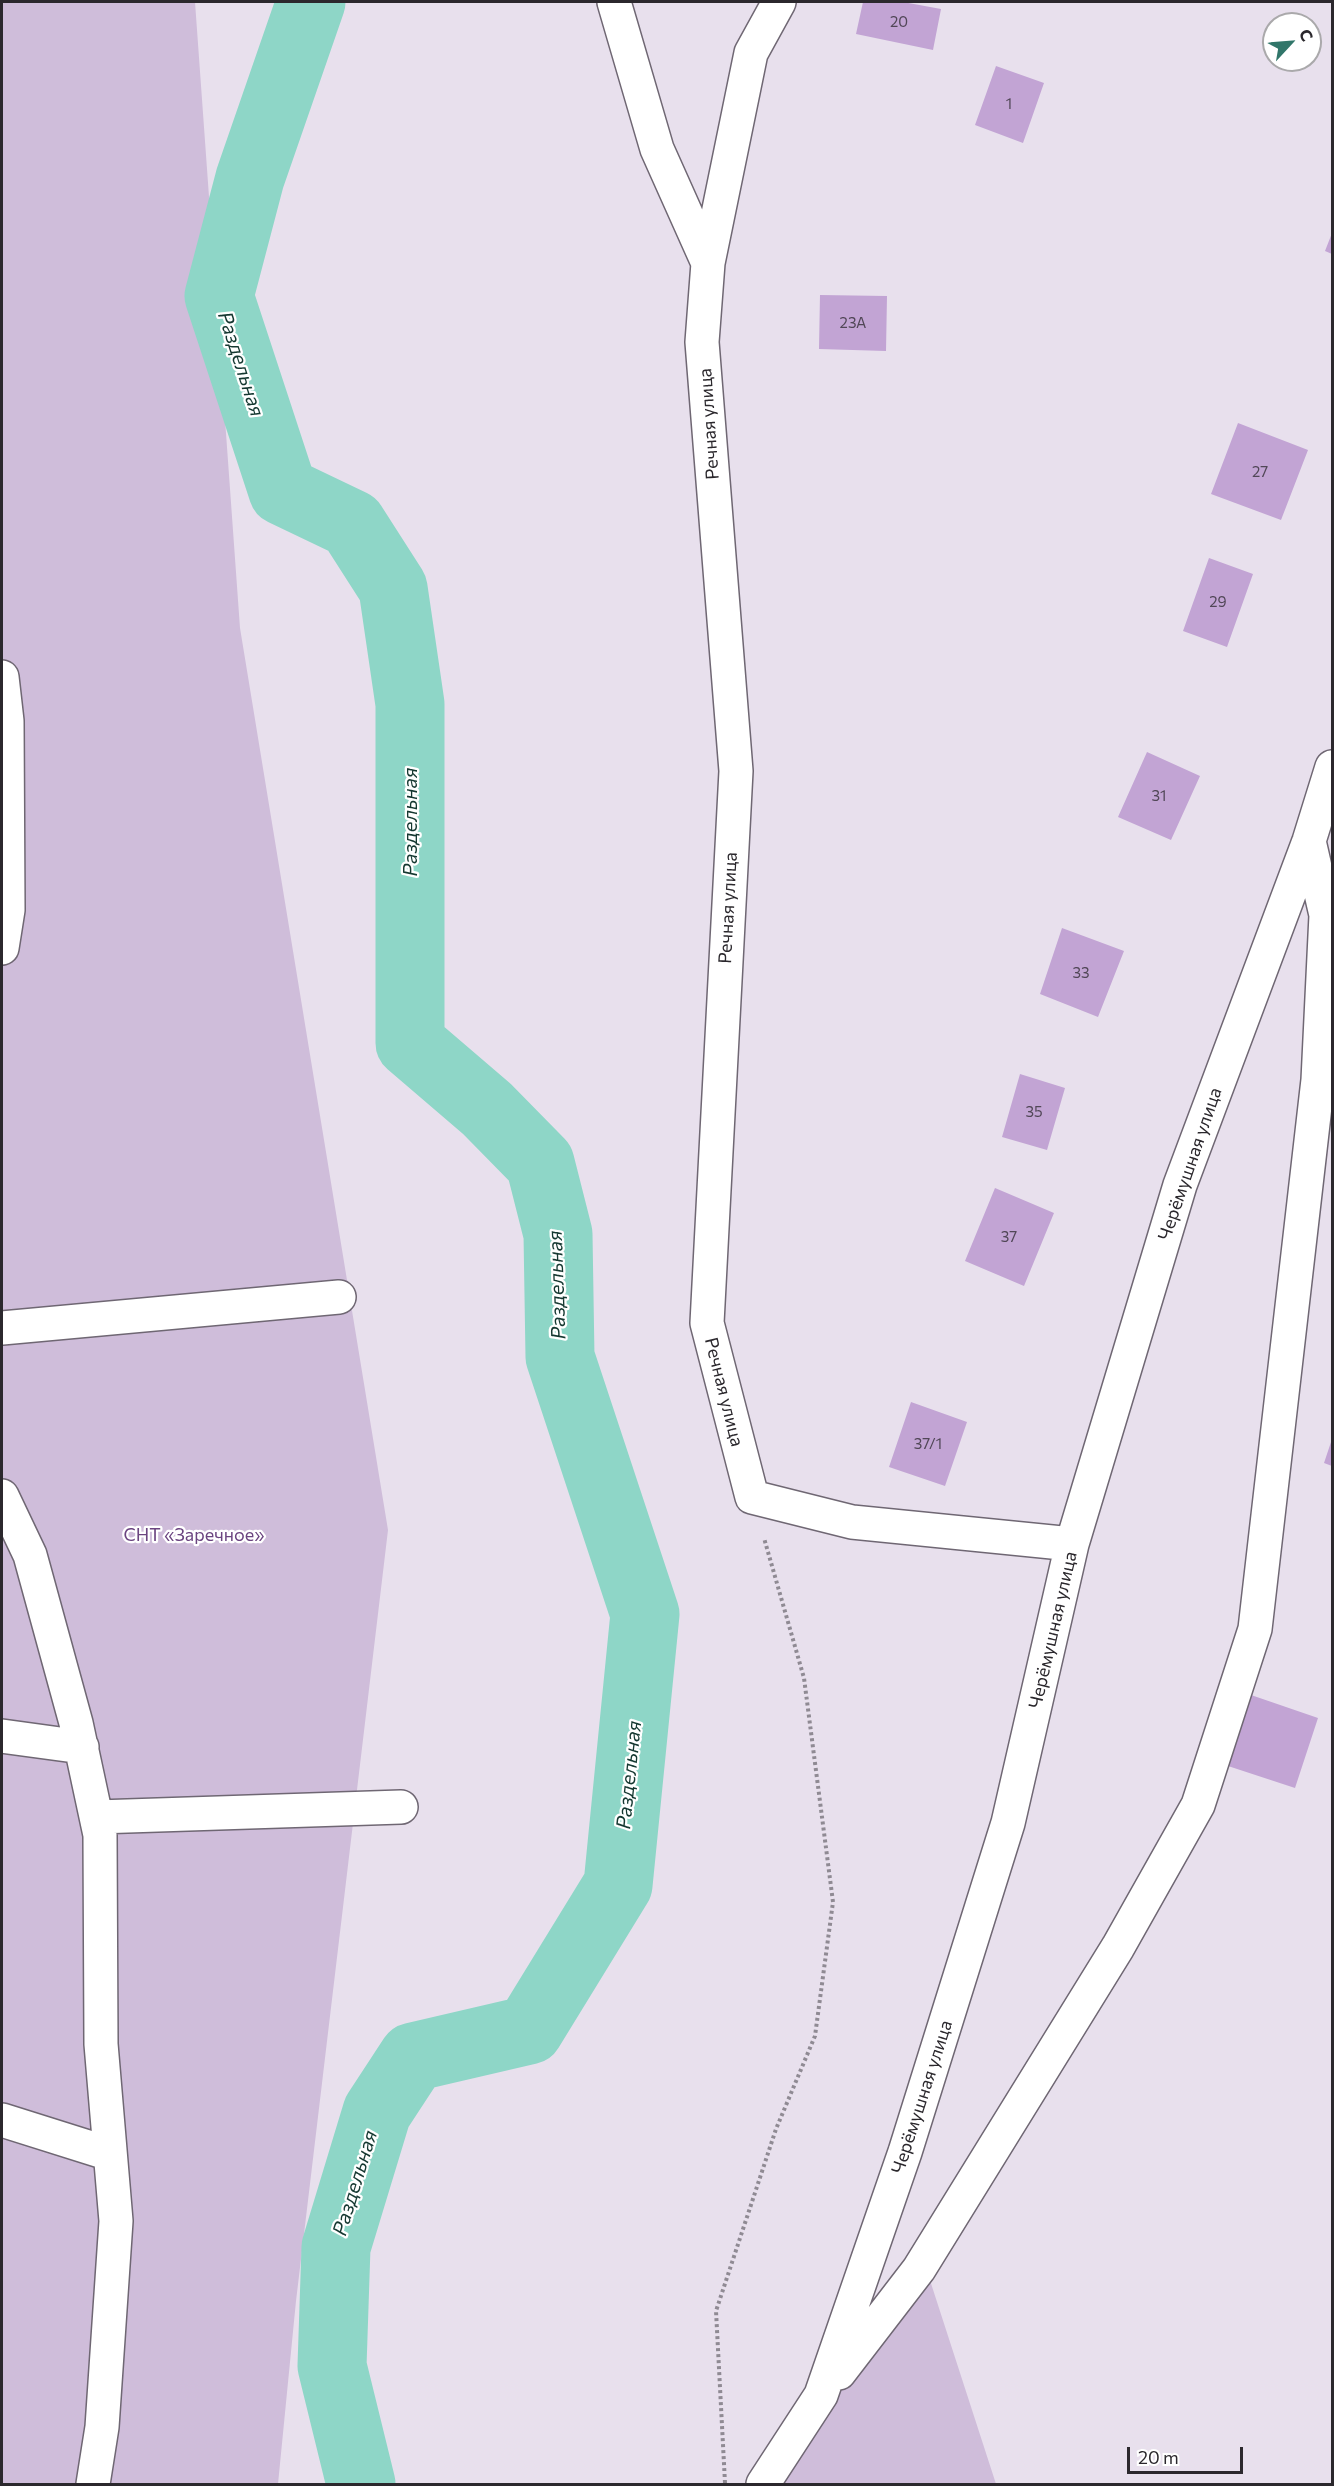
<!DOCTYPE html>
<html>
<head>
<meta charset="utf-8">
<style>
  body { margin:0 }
  #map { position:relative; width:1334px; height:2486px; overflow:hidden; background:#e8e0ed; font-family:Commissioner,sans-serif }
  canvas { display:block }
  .frame { position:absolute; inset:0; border:3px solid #2b282d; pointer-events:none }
  .north { position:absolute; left:1262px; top:12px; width:60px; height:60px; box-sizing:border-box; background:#fff; border:2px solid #aaa9ab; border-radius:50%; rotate:64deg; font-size:16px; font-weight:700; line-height:24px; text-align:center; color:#2b282d }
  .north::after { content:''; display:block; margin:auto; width:21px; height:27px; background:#31766a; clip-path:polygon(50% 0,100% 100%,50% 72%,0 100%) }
  .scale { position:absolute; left:1127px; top:2447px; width:116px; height:27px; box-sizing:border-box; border:3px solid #2b282d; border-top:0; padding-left:8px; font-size:18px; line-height:21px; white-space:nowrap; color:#2b282d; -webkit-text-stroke:4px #fff; paint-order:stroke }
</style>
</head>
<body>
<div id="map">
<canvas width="1334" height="2486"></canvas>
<div class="frame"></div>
<div class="north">С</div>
<div class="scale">20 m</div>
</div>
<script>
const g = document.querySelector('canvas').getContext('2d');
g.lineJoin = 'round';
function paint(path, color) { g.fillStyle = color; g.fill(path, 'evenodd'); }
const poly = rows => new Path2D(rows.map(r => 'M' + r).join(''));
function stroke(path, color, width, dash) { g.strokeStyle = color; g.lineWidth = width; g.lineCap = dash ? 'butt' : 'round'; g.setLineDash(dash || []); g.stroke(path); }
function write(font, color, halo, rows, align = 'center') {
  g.font = font + ' Commissioner,sans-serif'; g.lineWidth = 4.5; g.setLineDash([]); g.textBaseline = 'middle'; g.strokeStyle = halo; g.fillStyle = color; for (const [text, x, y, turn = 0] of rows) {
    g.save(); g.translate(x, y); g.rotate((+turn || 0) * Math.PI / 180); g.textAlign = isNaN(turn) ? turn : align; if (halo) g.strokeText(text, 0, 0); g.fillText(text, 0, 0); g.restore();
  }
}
const green = poly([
  [2,2,195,2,240,628,388,1530,296,2301,278,2484,2,2484],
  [926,2268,996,2484,766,2484]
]);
const river = poly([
  [311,2,250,178,219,296,283,491,352,524,393,588,410,704,410,1043,487,1109,540,1163,558,1234,560,1357,645,1614,618,1885,529,2030,413,2057,377,2112,336,2247,332,2366,361,2484]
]);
const building = poly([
  [863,2,903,2,941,9,933,50,856,34],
  [996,66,1044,83,1023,143,975,125],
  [1332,233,1332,254,1325,251],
  [820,295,887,296,886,351,819,349],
  [1238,423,1308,450,1281,520,1211,494],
  [1209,558,1253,574,1227,647,1183,631],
  [1147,752,1200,776,1171,840,1118,817],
  [1062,928,1124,951,1098,1017,1040,994],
  [1020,1074,1065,1088,1047,1150,1002,1137],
  [995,1188,1054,1213,1024,1286,965,1261],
  [911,1402,967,1422,945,1486,889,1467],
  [1332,1439,1332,1466,1324,1463],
  [1251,1695,1318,1718,1295,1788,1228,1766]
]);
const path = poly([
  [725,2483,716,2311,776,2129,815,2036,833,1902,804,1678,764,1538]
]);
const minor = poly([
  [614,2,657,149,708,263],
  [779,2,751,53,708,263,702,342,736,771,707,1323,752,1497,852,1522,1072,1544],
  [2,677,7,721,8,910,2,948],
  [2,1328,339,1297],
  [2,1496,30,1555,76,1723,100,1835,101,2044,116,2221,102,2427,93,2484],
  [2,1736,82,1747],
  [97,1817,401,1807],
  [2,2120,110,2154],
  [839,2373,919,2269,1118,1947,1198,1805,1255,1629,1318,1080,1326,915,1309,841],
  [763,2484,821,2395,905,2152,1008,1823,1072,1544,1180,1185,1309,841,1332,767]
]);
const numberNames = [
  ["20",899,22],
  ["1",1009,104],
  ["23А",853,323],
  ["27",1260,472],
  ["29",1218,602],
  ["31",1159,796],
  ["33",1081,973],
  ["35",1034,1112],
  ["37",1009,1237],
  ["37/1",928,1444]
];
const streetNames = [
  ["Речная улица",709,424,-94],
  ["Речная улица",728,908,-87],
  ["Черёмушная улица",1190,1164,-71],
  ["Речная улица",724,1392,76],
  ["Черёмушная улица",1053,1630,-77],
  ["Черёмушная улица",922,2097,-72]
];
const parkNames = [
  ["СНТ «Заречное»",194,1535]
];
const waterNames = [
  ["Раздельная",241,364,72],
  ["Раздельная",410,822,-90],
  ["Раздельная",557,1285,-92],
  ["Раздельная",629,1775,-84],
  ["Раздельная",355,2183,-73]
];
paint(green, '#cfbdda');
stroke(river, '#8ed6c7', 69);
paint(building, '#c2a4d4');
stroke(minor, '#6f6773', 36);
stroke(path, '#8f8a93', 4, [3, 3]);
stroke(minor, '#fff', 33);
write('15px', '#514757', null, numberNames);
write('18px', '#2b282d', '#fff', streetNames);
write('18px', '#6b4480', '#fff', parkNames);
write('italic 20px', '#153831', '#fff', waterNames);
</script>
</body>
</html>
